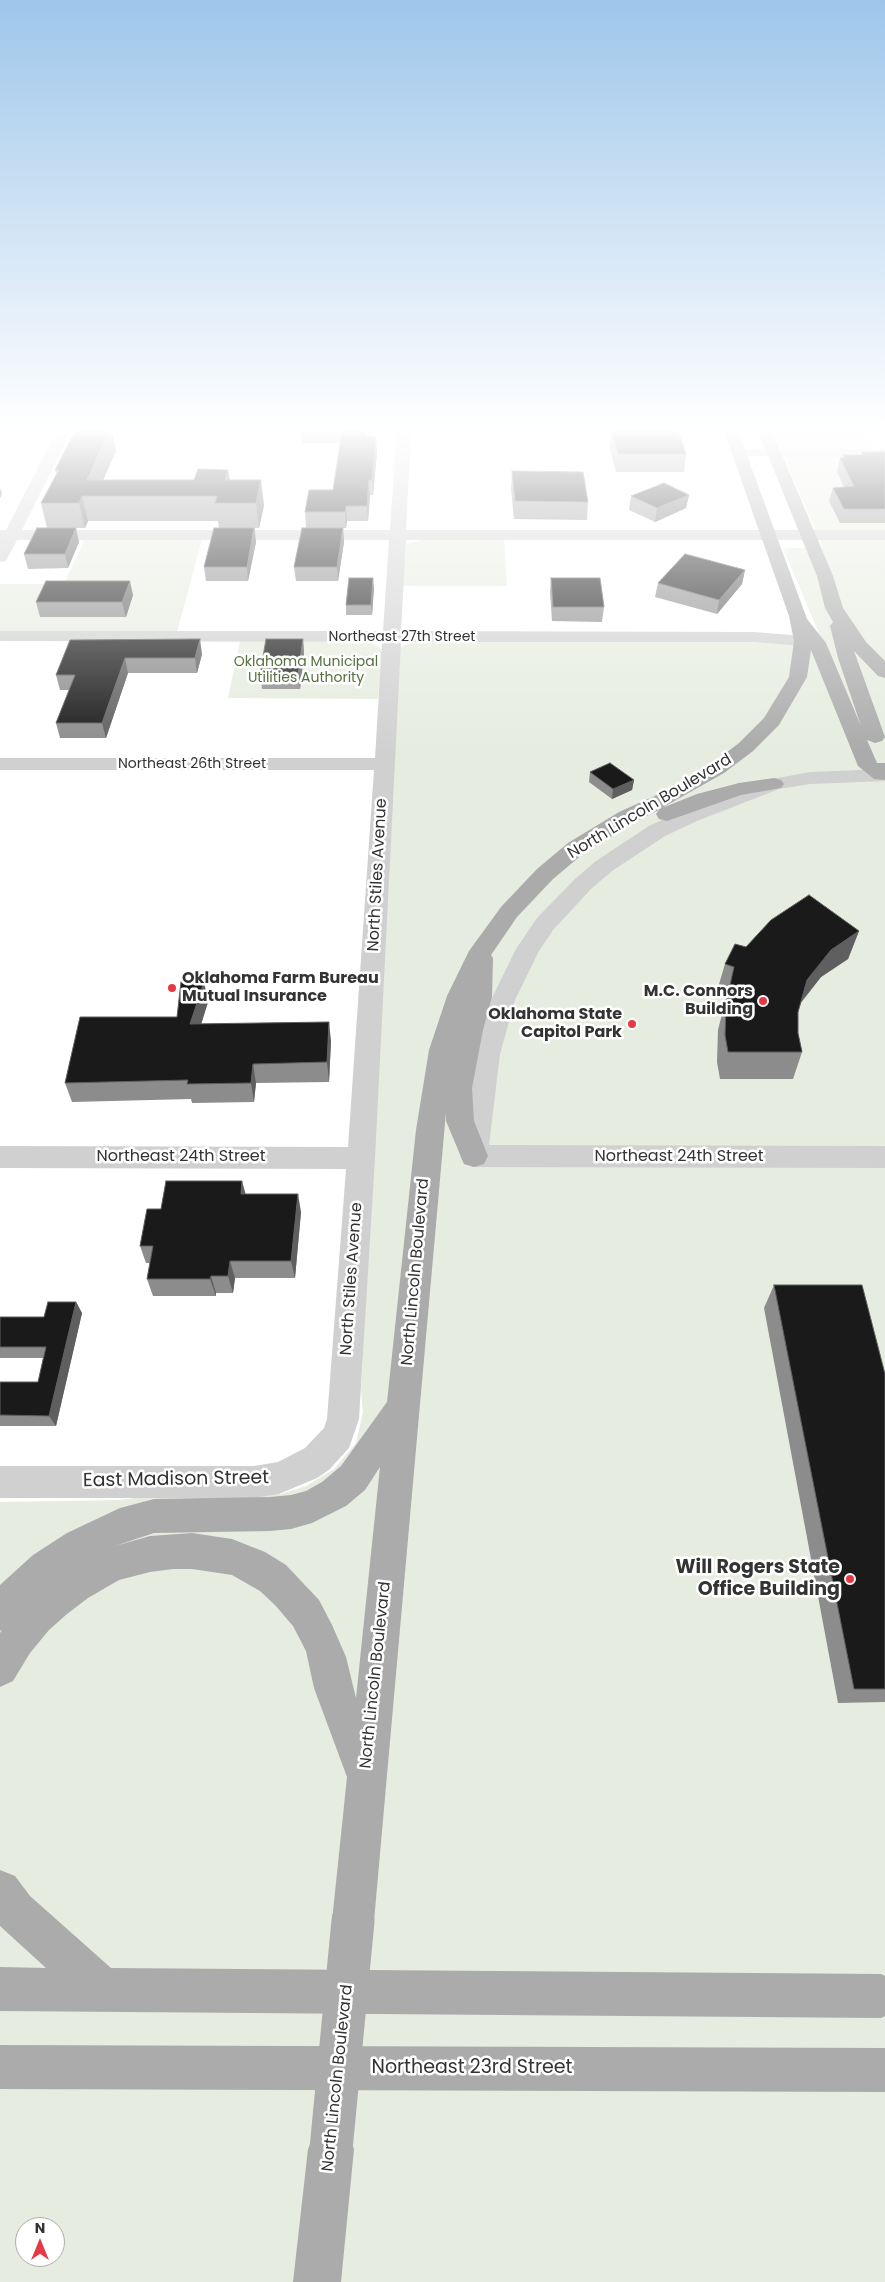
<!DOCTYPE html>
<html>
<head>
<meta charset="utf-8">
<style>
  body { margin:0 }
  #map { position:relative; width:885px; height:2282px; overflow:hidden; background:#fff; font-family:Poppins,sans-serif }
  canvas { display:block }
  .north { position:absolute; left:15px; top:2217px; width:50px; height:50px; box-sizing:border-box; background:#fff; border:1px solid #adadad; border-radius:50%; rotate:0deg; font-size:14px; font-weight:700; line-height:20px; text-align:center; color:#333 }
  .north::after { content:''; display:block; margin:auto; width:18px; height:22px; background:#e63946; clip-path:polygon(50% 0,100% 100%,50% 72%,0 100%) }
</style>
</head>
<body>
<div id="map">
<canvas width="885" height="2282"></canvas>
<div class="north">N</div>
</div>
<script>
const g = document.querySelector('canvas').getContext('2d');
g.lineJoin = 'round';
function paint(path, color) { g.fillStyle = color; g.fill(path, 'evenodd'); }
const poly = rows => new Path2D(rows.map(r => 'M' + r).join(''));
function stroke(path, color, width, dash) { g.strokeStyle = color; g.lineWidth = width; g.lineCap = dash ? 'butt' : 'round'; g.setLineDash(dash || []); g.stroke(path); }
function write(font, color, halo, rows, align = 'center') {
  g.font = font + ' Poppins,sans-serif'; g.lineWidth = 5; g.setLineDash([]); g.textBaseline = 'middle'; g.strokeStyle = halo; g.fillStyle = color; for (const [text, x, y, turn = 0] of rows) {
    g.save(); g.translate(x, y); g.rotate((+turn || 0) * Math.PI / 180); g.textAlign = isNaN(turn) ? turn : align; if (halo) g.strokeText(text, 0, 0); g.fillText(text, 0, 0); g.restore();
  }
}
const green = poly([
  [773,431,866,431,879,455,885,456,885,2282,0,2282,0,1502,121,1500,148,1496,281,1494,306,1486,334,1469,356,1443,363,1412,361,1392,399,648,409,643,421,642,822,641,784,550,787,548,823,548],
  [25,2227,55,2227,55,2257,25,2257],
  [85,539,202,539,177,632,0,632,0,584,64,584],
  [423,540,504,540,507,586,403,586,406,544],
  [240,641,371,642,381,649,383,653,378,699,228,698]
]);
const minor = poly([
  [57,431,71,431,22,530,390,530,397,431,411,431,406,530,885,530,885,540,406,540,401,631,754,632,803,636,809,637,812,641,809,645,803,646,754,642,401,642,375,1158,359,1419,349,1448,329,1470,317,1478,279,1494,254,1498,0,1498,0,1466,254,1466,278,1462,305,1448,324,1428,327,1419,346,1169,0,1168,0,1146,348,1147,374,770,0,770,0,758,375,758,382,642,0,641,0,631,383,631,389,540,17,540,6,561,0,562,0,530,6,530,57,431],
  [739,449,885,449,885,457,734,456,732,453,739,449],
  [885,769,885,781,810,784,779,789,697,821,665,836,612,871,591,889,553,930,539,951,515,1000,500,1054,489,1145,885,1146,885,1168,474,1167,464,1164,460,1156,474,1054,491,1000,516,949,537,918,575,879,596,861,649,826,681,811,767,780,810,772,885,769]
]);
const major = poly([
  [724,431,738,431,807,619,826,643,861,726,838,658,830,626,833,622,825,608,817,576,758,431,772,431,833,576,843,608,866,642,885,661,885,678,878,676,854,651,885,737,882,741,875,743,867,740,877,763,885,763,885,780,874,779,858,766,811,650,807,677,779,725,753,751,724,773,662,808,697,794,739,783,774,778,781,780,784,784,781,788,741,795,667,821,659,819,656,814,659,810,635,822,584,853,553,879,517,917,491,955,493,958,492,997,483,1030,472,1088,474,1121,488,1156,484,1164,474,1167,464,1164,446,1121,446,1112,374,1921,368,1936,353,1942,338,1936,332,1921,347,1777,314,1688,306,1651,293,1626,275,1605,260,1591,232,1575,192,1569,173,1569,150,1572,119,1580,88,1598,67,1614,49,1630,30,1653,13,1681,0,1687,0,1633,2,1630,0,1631,0,1585,33,1555,67,1533,120,1508,154,1499,270,1497,291,1495,306,1491,322,1482,341,1466,387,1402,416,1130,429,1050,447,996,469,951,501,907,537,869,568,843,619,812,668,790,710,765,739,743,764,718,789,677,794,641,789,616,724,431],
  [380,1467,356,1698,346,1657,332,1625,319,1600,286,1565,265,1552,232,1539,192,1533,150,1536,115,1546,154,1533,270,1531,291,1529,312,1523,346,1506,365,1490,380,1467],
  [0,1870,15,1876,30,1896,111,1968,881,1974,885,1976,885,2016,881,2018,0,2011,0,1967,46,1968,0,1926,0,1870],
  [0,2045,885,2048,885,2092,0,2089,0,2045],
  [331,2126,347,2133,354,2149,341,2282,293,2282,308,2149,315,2133,331,2126]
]);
const majorBridge = poly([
  [331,2149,353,1921]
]);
const wall = poly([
  [301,431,367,431,366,436,377,452,373,495,370,495,368,521,347,521,346,528,343,528,344,542,338,581,296,581,294,567,306,528,305,512,333,490,340,443,302,443],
  [612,431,686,454,684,472,616,472,610,449],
  [116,451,103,480,194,480,228,470,230,480,264,505,259,528,255,528,256,542,248,581,206,581,204,567,219,528,218,521,88,521,85,528,76,528,79,542,68,568,28,569,24,554,47,528,41,503,56,474,55,470],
  [862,452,885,452,885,523,840,523,829,501,833,488,844,487,837,472,840,458,842,458,843,455,861,455],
  [512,471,588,502,587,520,514,519,511,489],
  [689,495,686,508,655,522,629,510,631,496],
  [745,570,742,584,717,614,655,597,658,583],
  [551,578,604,607,602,622,552,621,550,592],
  [374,588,372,615,346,615,346,605],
  [133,595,126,617,40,617,36,602],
  [303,639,304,654,300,689,262,689,260,674],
  [70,640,202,654,197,673,128,673,106,738,60,738,56,723,69,690,60,690,56,675],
  [590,772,634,780,632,790,612,799,589,782],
  [859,931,848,959,821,977,801,1003,798,1012,798,1033,802,1052,793,1079,720,1079,717,1062,718,1030,727,994,717,991,725,964,746,947],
  [204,982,208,1002,201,1024,331,1041,329,1082,256,1083,254,1102,192,1103,191,1099,72,1102,65,1083,177,1017],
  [245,1194,301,1212,295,1278,235,1278,233,1293,216,1293,216,1296,153,1296,147,1279,150,1263,146,1263,140,1246,161,1209],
  [774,1285,885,1374,885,1702,838,1703,764,1308],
  [76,1302,82,1313,56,1426,0,1426,0,1382,38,1382,43,1358,0,1358,0,1317,44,1317]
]);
const shadedWall = poly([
  [109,431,112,431,116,451,96,496,87,480],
  [365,431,367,431,365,451,364,436],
  [376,437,377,452,373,495,372,480],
  [228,470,232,494,225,480],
  [261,480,264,505,259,528,256,503],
  [369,480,370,495,368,521,367,506],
  [0,488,2,494,0,498],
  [689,495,686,508,655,522,657,508],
  [82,496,88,521,85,528,79,503],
  [346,506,347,521,346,528,345,512],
  [76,528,79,542,68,568,65,554],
  [254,528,256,542,248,581,247,567],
  [343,528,344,542,338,581,337,567],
  [745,570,742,584,717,614,719,600],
  [373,578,374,588,372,615,371,605],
  [130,581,133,595,126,617,122,602],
  [200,639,202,654,197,673,195,658],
  [303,639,304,654,300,689,298,674],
  [125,658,128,673,106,738,102,723],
  [634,780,632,790,612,799,613,789],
  [859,931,848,959,821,977,797,1007,807,980,831,950],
  [204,982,208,1002,195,1044,190,1024],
  [329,1022,331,1041,329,1082,327,1062],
  [253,1064,256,1083,254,1102,251,1083],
  [242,1181,247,1199,241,1194],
  [298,1194,301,1212,295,1278,291,1261],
  [230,1261,235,1278,233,1293,228,1276],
  [211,1276,216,1293,216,1296,210,1279],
  [76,1302,82,1313,56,1426,49,1416]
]);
const building = poly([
  [75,431,109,431,87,480,194,480,198,469,228,470,225,480,261,480,256,503,215,503,217,496,82,496,79,503,41,503,59,470,55,470,75,431],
  [342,431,365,431,364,436,376,437,372,480,369,480,367,506,346,506,345,512,305,512,309,490,333,490,342,431],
  [612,431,678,431,686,454,618,454,612,431],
  [862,452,885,452,885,509,844,509,833,488,854,486,840,458,845,458,843,455,863,455,862,452],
  [512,471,583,472,588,502,515,501,512,471],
  [664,483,689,495,657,508,631,496,664,483],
  [37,528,76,528,65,554,24,554,37,528],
  [214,528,254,528,247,567,204,567,214,528],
  [302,528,343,528,337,567,294,567,302,528],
  [685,554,745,570,719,600,658,583,685,554],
  [349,578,373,578,371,605,346,605,349,578],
  [551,578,600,578,604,607,553,607,551,578],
  [46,581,130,581,122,602,36,602,46,581],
  [200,639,195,658,125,658,102,723,56,723,75,675,56,675,70,640,200,639],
  [266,639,303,639,298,674,260,674,266,639],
  [610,763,634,780,613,789,590,772,610,763],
  [809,895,859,931,831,950,807,980,798,1012,798,1033,802,1052,728,1052,725,1035,726,1003,734,967,725,964,735,944,746,947,771,920,809,895],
  [181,982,204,982,190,1024,329,1022,327,1062,253,1064,251,1083,187,1084,188,1080,65,1083,80,1017,177,1017,181,982],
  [166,1181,242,1181,241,1194,298,1194,291,1261,230,1261,228,1276,211,1276,210,1279,147,1279,153,1246,140,1246,147,1209,161,1209,166,1181],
  [774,1285,862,1285,885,1374,885,1689,854,1689,774,1285],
  [48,1302,76,1302,49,1416,0,1415,0,1382,38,1382,46,1347,0,1347,0,1317,44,1317,48,1302]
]);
const markers = [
  [172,988,5,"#e63946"],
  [763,1001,5,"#e63946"],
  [632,1024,5,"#e63946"],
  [850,1579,5,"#e63946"]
];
const farStreetnames = [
  ["Northeast 27th Street",402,637],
  ["Northeast 26th Street",192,764]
];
const farParknames = [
  ["Oklahoma Municipal",306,662],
  ["Utilities Authority",306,678]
];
const streetNames = [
  ["North Lincoln Boulevard",650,807,-31],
  ["North Stiles Avenue",378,875,-87],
  ["Northeast 24th Street",181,1157],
  ["Northeast 24th Street",679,1157],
  ["North Lincoln Boulevard",416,1272,-85],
  ["North Stiles Avenue",352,1279,-86],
  ["North Lincoln Boulevard",376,1675,-84],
  ["North Lincoln Boulevard",338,2078,-84]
];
const poiNames = [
  ["Oklahoma Farm Bureau",182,979,"left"],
  ["Mutual Insurance",182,997,"left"],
  ["M.C. Connors",753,992],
  ["Building",753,1010],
  ["Oklahoma State",622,1015],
  ["Capitol Park",622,1033]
];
const nearStreetnames = [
  ["East Madison Street",176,1480,-1],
  ["Northeast 23rd Street",472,2068]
];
const nearPoinames = [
  ["Will Rogers State",840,1568],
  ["Office Building",840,1590]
];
paint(green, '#e6ecdf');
paint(minor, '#d0d0d0');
paint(major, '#ababab');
stroke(majorBridge, '#ababab', 43);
paint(wall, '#8c8c8c');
paint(shadedWall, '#5f5f5f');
paint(building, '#1a1a1a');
stroke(building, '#5f5f5f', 1);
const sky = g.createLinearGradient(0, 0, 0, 751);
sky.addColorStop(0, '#9ec6ea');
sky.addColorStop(0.57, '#fff');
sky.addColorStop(1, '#ffffff00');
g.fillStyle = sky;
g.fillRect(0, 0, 885, 751);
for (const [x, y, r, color] of markers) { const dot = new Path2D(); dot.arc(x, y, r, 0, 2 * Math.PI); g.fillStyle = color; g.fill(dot); stroke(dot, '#fff', 2); }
write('14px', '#333', '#fff', farStreetnames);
write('14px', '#56703f', '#fff', farParknames);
write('16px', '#333', '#fff', streetNames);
write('bold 16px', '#333', '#fff', poiNames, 'right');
write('19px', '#333', '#fff', nearStreetnames);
write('bold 19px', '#333', '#fff', nearPoinames, 'right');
</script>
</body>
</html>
